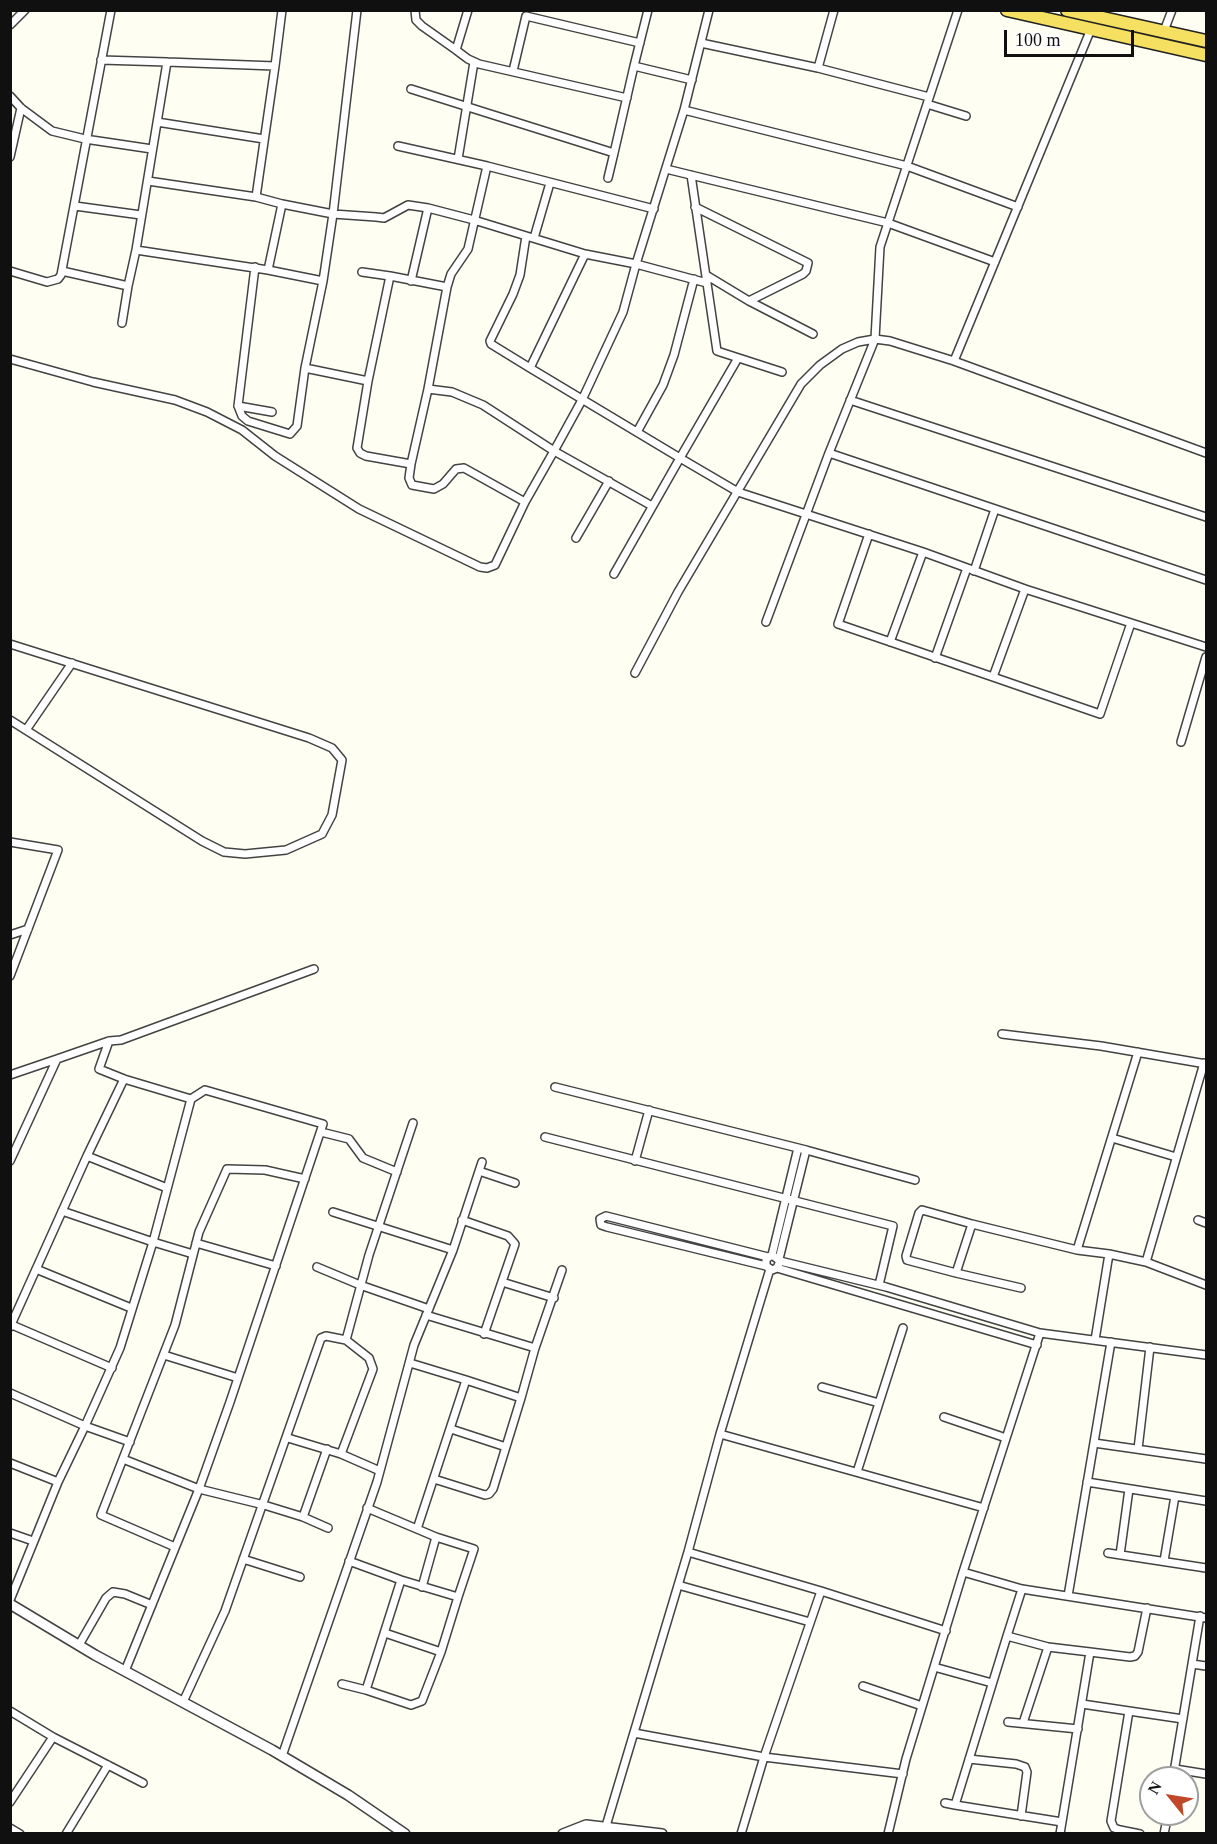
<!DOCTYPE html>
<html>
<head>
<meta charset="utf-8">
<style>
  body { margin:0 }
  #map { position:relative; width:1217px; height:1844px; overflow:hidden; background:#fefff2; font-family:"Times New Roman",serif }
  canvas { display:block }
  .frame { position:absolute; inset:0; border:12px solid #101010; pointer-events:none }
  .north { position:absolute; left:1139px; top:1766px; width:60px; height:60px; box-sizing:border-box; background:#fff; border:2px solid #9f9f9f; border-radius:50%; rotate:300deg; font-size:16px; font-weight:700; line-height:24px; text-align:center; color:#101010 }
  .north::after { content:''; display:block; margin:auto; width:21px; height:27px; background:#c04727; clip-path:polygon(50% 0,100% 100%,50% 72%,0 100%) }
  .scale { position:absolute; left:1004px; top:30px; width:130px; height:27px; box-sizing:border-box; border:3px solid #101010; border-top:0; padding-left:8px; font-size:18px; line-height:21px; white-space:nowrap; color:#101010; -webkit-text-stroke:4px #fff; paint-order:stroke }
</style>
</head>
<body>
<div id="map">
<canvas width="1217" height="1844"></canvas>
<div class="frame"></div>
<div class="north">N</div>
<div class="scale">100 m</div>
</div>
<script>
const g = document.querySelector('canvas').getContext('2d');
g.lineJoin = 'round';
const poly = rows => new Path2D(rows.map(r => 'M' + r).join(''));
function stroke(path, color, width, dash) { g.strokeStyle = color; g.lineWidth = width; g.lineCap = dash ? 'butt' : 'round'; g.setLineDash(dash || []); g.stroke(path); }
const minor = poly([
  [357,10,333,214,323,281,305,368,368,381],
  [415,10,416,20,422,26,456,50,468,10],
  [709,10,684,110,636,264,585,254,530,368,680,458,738,358],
  [10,25,25,10],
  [1164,31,1172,10],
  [701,43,818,68,929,97],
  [456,50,468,59,479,64,627,98],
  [167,62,275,66,282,10],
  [634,66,648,10],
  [818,68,834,10],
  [513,71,526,16,640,43],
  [411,89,614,153,634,66,692,80],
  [10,96,21,108,52,131,85,139,152,149],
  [927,104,966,116],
  [684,110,907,166,1018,207],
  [157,122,264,139],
  [398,146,487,166],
  [10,157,21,108],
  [458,159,474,62],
  [666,169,888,223,995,262],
  [691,175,717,351,782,372],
  [608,178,614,153],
  [148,181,256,197,275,66],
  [282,204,333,214,376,217,384,218,408,205,428,208],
  [75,206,141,215],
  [695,207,808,263,806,271,803,274,749,301,706,275],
  [526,236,520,275,513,294,490,341,491,344,530,368],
  [534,238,550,183],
  [136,250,268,270,282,204,256,197],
  [255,267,238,406,272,412],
  [268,270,323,281],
  [10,271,47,282,58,279,61,275,111,10],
  [62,271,128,286,136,250,167,62,101,60],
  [362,272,390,276],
  [411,281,428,208,474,220,585,254],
  [749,301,813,334],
  [122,323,128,286],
  [10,359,93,382,175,400,207,412,242,430,275,456,359,509,480,567,487,568,495,565,525,502],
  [954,361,1091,29],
  [428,389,447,287,451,274,468,249,487,166,654,209],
  [850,400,1206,517],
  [238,406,242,416,248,421,290,434,297,426,305,368],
  [637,432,663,385,674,355,694,279],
  [829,453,1206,580],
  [411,464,366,456,360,453,357,448,368,381,390,276,447,287],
  [652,506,554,451,483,405,452,392,428,389,411,464,409,478,412,485,434,489,443,484,456,469,464,468,525,502,554,451,582,400,623,312,636,264,707,283],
  [869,534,838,624,993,677,1100,714,1131,623],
  [576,538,609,481],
  [974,571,995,509],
  [614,574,680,458,738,492,923,552,1025,589,1206,647],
  [766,622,829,453,875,339,880,247,958,10],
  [890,642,923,552],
  [10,644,309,738,332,748,342,760,332,815,322,834,286,850,245,854,224,852,202,841,10,720],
  [935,658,967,568],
  [635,673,678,592,801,384,820,365,842,349,858,342,875,339,890,341,954,361,1206,453],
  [993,677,1025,589],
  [26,730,72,663],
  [1181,742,1206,657],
  [10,842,58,850,10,976],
  [10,935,28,929],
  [1002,1034,1101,1046,1206,1064],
  [109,1041,121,1040,314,969],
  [10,1075,57,1059],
  [555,1087,806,1150,915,1180],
  [321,1132,349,1139,363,1158,397,1172],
  [545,1137,893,1226,879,1285],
  [1112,1138,1176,1157],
  [87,1156,167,1188],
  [10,1161,57,1059,109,1041,99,1069,124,1079,191,1099,153,1242,120,1348,85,1426,58,1482,10,1600],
  [635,1161,649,1110],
  [479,1171,515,1183],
  [62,1211,153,1242,193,1254],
  [333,1212,453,1250],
  [462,1220,508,1236,515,1244,484,1334],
  [1198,1220,1206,1223],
  [972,1224,922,1210,919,1213,906,1256,907,1260,956,1273,972,1224,1077,1250,1109,1254,1095,1340],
  [196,1243,276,1266],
  [1077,1250,1138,1052],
  [1109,1254,1146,1262,1206,1285],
  [772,1255,798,1148],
  [779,1259,806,1150],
  [780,1261,886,1287,1040,1333],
  [1146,1262,1204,1063],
  [766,1266,766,1259,772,1255,780,1261,777,1268,772,1270,766,1266,607,1227,601,1225,600,1219,606,1216,768,1257],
  [317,1267,360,1285,429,1309],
  [777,1268,1037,1345],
  [36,1269,131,1308],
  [956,1273,1021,1288],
  [502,1282,554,1298],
  [426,1315,535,1348,521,1398],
  [12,1325,112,1368],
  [10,1327,87,1156,124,1079],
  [535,1348,562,1270],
  [164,1355,238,1378],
  [410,1363,466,1380,417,1529],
  [822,1387,879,1403],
  [10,1393,85,1426,130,1442],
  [944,1417,1006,1438],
  [451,1429,506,1447],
  [720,1434,770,1269],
  [288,1438,341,1454,380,1471],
  [1094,1443,1206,1459],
  [1138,1449,1150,1347],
  [341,1454,373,1369,369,1358,346,1340],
  [123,1459,199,1489,264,1505,303,1517,328,1528],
  [10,1463,58,1482],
  [857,1472,903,1328],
  [434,1479,485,1495,489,1494,493,1489,521,1398,466,1380],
  [1087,1482,1206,1501],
  [367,1508,436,1537,422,1587],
  [303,1517,327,1449],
  [10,1533,33,1541],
  [436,1537,474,1549,458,1597],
  [175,1547,101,1515,175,1325,199,1232,227,1169,265,1170,305,1179],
  [688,1552,821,1591],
  [1108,1553,1206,1568],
  [1120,1555,1129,1489],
  [243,1559,300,1577],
  [1164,1561,1175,1496],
  [963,1572,1040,1333,1206,1355],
  [678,1585,810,1622],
  [1022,1589,1007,1636,1048,1647,1090,1652,1060,1834],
  [1068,1596,1111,1342],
  [385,1633,441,1652],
  [1007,1636,955,1805,1062,1822],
  [79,1645,106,1598,113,1592,125,1594,152,1605],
  [1090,1652,1130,1657,1135,1656,1138,1652,1147,1608],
  [1192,1664,1206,1666],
  [934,1667,992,1683],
  [125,1671,199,1489,230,1402,323,1124,205,1090,191,1099],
  [342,1684,366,1690,411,1705,422,1701,441,1652,458,1597,401,1580,349,1561],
  [863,1686,922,1706],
  [366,1690,401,1580],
  [183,1702,225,1611,321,1338,326,1336,346,1340,369,1255,413,1123],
  [1082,1704,1183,1719],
  [10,1711,53,1737,10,1802],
  [1129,1711,1111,1821,1114,1828,1120,1830,1140,1834],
  [1008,1722,1078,1729],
  [1023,1723,1048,1647],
  [634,1733,764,1757,903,1774],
  [53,1737,143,1783],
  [282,1756,377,1482,414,1345,453,1250,482,1162],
  [969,1759,1016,1764,1025,1767,1027,1772,1021,1816],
  [1175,1769,1206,1774],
  [1173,1778,1200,1616],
  [945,1803,955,1805],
  [606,1826,688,1552,720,1434,984,1508],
  [10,1828,20,1834],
  [66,1834,108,1765],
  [741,1834,764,1757,821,1591,946,1631],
  [888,1834,906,1759,963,1572,1022,1589,1206,1618],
  [1164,1834,1168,1814]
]);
const tertiary = poly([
  [10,1604,95,1655,272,1750,348,1795,405,1834],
  [582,1830,607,1834],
  [563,1834,586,1825,662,1834]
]);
const trunk = poly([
  [1007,10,1206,55],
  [1067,10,1206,41]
]);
stroke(minor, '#434343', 10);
stroke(tertiary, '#434343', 12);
stroke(trunk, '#212121', 15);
stroke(minor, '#fff', 7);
stroke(tertiary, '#fff', 9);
stroke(trunk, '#f5e062', 12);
</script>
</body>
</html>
